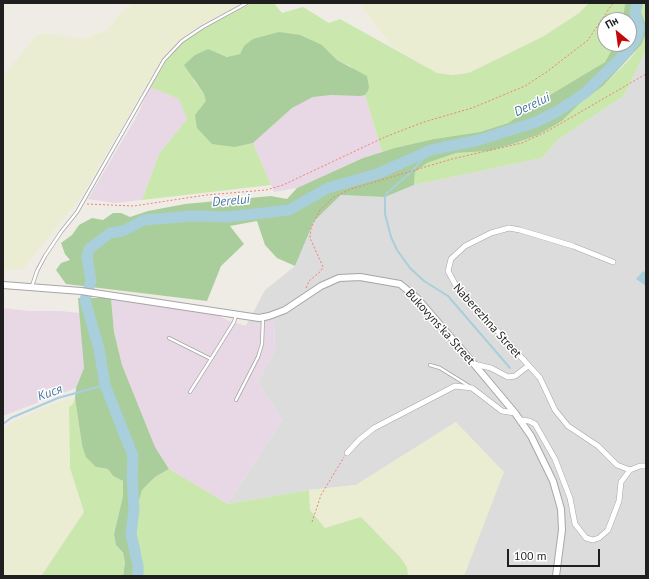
<!DOCTYPE html>
<html>
<head>
<meta charset="utf-8">
<style>
  body { margin:0 }
  #map { position:relative; width:649px; height:579px; overflow:hidden; background:#efece6; font-family:"PT Sans",sans-serif }
  canvas { display:block }
  .frame { position:absolute; inset:0; border:4px solid #1f1f1f; pointer-events:none }
  .north { position:absolute; left:597px; top:12px; width:40px; height:40px; box-sizing:border-box; background:#fff; border:1px solid #a5a5a5; border-radius:50%; rotate:331deg; font-size:11px; font-weight:700; line-height:16px; text-align:center; color:#1f1f1f }
  .north::after { content:''; display:block; margin:auto; width:14px; height:18px; background:#c50909; clip-path:polygon(50% 0,100% 100%,50% 72%,0 100%) }
  .scale { position:absolute; left:507px; top:549px; width:93px; height:18px; box-sizing:border-box; border:2px solid #1f1f1f; border-top:0; padding-left:5px; font-size:12px; line-height:14px; white-space:nowrap; color:#1f1f1f; -webkit-text-stroke:3px #fff; paint-order:stroke }
</style>
</head>
<body>
<div id="map">
<canvas width="649" height="579"></canvas>
<div class="frame"></div>
<div class="north">Пн</div>
<div class="scale">100 m</div>
</div>
<script>
const g = document.querySelector('canvas').getContext('2d');
g.lineJoin = 'round';
function paint(path, color) { g.fillStyle = color; g.fill(path, 'evenodd'); }
const poly = rows => new Path2D(rows.map(r => 'M' + r).join(''));
function stroke(path, color, width, dash) { g.strokeStyle = color; g.lineWidth = width; g.lineCap = dash ? 'butt' : 'round'; g.setLineDash(dash || []); g.stroke(path); }
function write(font, color, halo, rows, align = 'center') {
  g.font = font + ' "PT Sans",sans-serif'; g.lineWidth = 3; g.setLineDash([]); g.textBaseline = 'middle'; g.strokeStyle = halo; g.fillStyle = color; for (const [text, x, y, turn = 0] of rows) {
    g.save(); g.translate(x, y); g.rotate((+turn || 0) * Math.PI / 180); g.textAlign = isNaN(turn) ? turn : align; if (halo) g.strokeText(text, 0, 0); g.fillText(text, 0, 0); g.restore();
  }
}
const residential = poly([
  [646,50,646,576,464,576,456,422,356,485,309,490,228,504,282,420,258,382,275,350,274,320,261,324,246,326,265,290,295,266,314,221,341,195,385,197,414,185,542,158,559,139,624,96]
]);
const industrial = poly([
  [150,87,180,99,187,119,159,154,142,200,115,203,88,199,138,114],
  [332,95,365,95,382,152,363,158,297,188,274,192,253,143,292,108,302,102,313,97],
  [111,298,218,315,227,320,246,326,261,324,274,319,275,350,258,382,282,420,228,504,169,469,155,447,122,365,114,332],
  [3,308,29,311,60,311,80,313,84,368,76,388,3,416]
]);
const farmland = poly([
  [135,3,243,3,201,25,181,39,162,59,79,200,23,269,3,270,3,76,37,35,51,34,83,39,106,31,123,11],
  [359,3,589,3,579,13,544,36,481,67,468,73,452,75,437,73,392,47],
  [75,398,73,404,69,407,70,468,84,512,43,576,3,576,3,429,14,421,60,401],
  [456,422,504,472,464,576,408,576,407,567,400,557,361,518,325,528,310,510,309,490,356,485]
]);
const grass = poly([
  [252,3,274,3,282,13,303,7,329,23,340,19,437,73,452,75,468,73,481,67,544,36,579,13,589,3,625,3,623,20,605,20,605,44,615,44,605,62,545,98,508,123,480,132,434,139,382,152,365,95,368,91,350,66,337,60,322,45,244,46,240,54,228,57,207,49,193,80,204,94,207,101,195,115,235,147,253,143,271,185,142,200,159,154,187,119,179,99,150,87,166,61,183,42,204,28],
  [643,3,646,3,646,25,641,12],
  [646,34,646,50,624,96,559,139,542,158,414,185,415,172,427,163,456,153,489,151,513,144,538,135,562,121,580,103,603,86,629,60,641,45],
  [75,398,82,445,96,467,108,469,113,476,123,481,123,496,114,534,116,545,123,554,125,563,123,576,42,575,84,512,70,468,69,407,73,404],
  [169,469,228,504,309,490,310,510,325,528,361,517,400,557,407,567,408,576,139,576,141,570,140,548,133,521,142,490,155,477]
]);
const forest = poly([
  [625,3,643,3,641,12,646,25,646,34,641,45,603,86,580,103,562,121,538,135,513,144,489,151,456,153,427,163,415,172,414,185,385,197,341,195,314,221,295,266,277,258,265,245,257,221,230,226,244,244,221,266,207,301,66,284,56,270,61,263,70,260,65,254,61,243,72,235,79,225,92,218,103,220,113,213,121,213,130,217,148,211,185,204,271,196,287,199,297,188,363,158,395,148,434,139,480,132,508,123,545,98,605,62,615,44,629,44,629,20,623,20],
  [279,32,300,35,322,45,337,60,367,76,369,87,368,91,365,95,360,96,332,95,313,97,292,108,253,143,235,147,212,144,197,128,195,115,206,101,204,94,184,65,195,55,208,49,227,57,240,54,244,46,253,39],
  [78,298,111,298,114,332,122,365,155,447,169,469,155,477,142,490,133,521,140,548,141,570,139,576,123,576,125,563,123,553,116,545,114,534,123,496,123,481,113,476,108,469,96,467,86,457,82,445,75,398,76,388,84,368]
]);
const water = poly([
  [643,271,646,273,646,286,636,279]
]);
const stream = poly([
  [431,150,410,173,387,193,385,198,385,214,391,237,397,250,410,268,424,281,448,296,510,368],
  [3,424,11,418,58,398,105,385]
]);
const river = poly([
  [138,576,138,566,131,534,134,509,132,476,133,456,105,385,99,349,85,300,91,281,87,257,89,249,110,233,123,231,144,220,192,216,228,217,289,210,328,188,377,174,431,150,479,140,536,122,558,111,585,93,625,54,637,38,639,28,635,12,637,3]
]);
const path = poly([
  [87,204,134,206,206,195,266,190,283,185,385,137,424,122,472,108,525,86,548,71,588,40,613,3],
  [306,288,309,281,321,271,323,267,310,238,311,228,320,210,334,197,351,189,452,159,522,143,546,132,646,74],
  [312,522,321,495,344,457]
]);
const service = poly([
  [32,286,37,271,45,256,61,232,77,212,164,60,182,41,203,27,247,3],
  [169,338,211,359,234,322,236,315],
  [430,365,440,368,469,386],
  [190,392,211,359],
  [236,400,258,357,262,344,263,318]
]);
const minor = poly([
  [613,262,573,246,520,230,509,228,491,233,465,246,451,259,448,271,455,284,540,378,555,410,568,426,598,446,617,465,630,470,640,466,646,466],
  [474,364,491,368,508,377,515,376,528,366],
  [521,420,529,421,535,424,555,459,570,498,575,524,586,538,593,540,599,538,608,530,619,501,621,482,630,470],
  [347,453,359,440,374,428,455,386,472,388,502,411,515,413]
]);
const tertiary = poly([
  [3,285,81,291,259,318,269,316,285,310,321,286,339,278,360,277,400,284,417,298,474,364,515,413,531,436,553,481,561,509,562,530,556,576]
]);
const streetNames = [
  ["Naberezhna Street",487,321,48],
  ["Bukovyns'ka Street",440,327,48]
];
const waterNames = [
  ["Derelui",532,105,-25],
  ["Derelui",231,201,-5],
  ["Кися",50,393,-20]
];
paint(residential, '#dddcdc');
paint(industrial, '#e8d8e5');
paint(farmland, '#ebedd2');
paint(grass, '#cae7ae');
paint(forest, '#aacd9c');
paint(water, '#a8cfdb');
stroke(stream, '#a8cfdb', 2);
stroke(river, '#a8cfdb', 11);
stroke(service, '#a6a6a6', 4);
stroke(minor, '#a6a6a6', 6);
stroke(tertiary, '#a6a6a6', 8);
stroke(path, '#f47f72', 1, [2, 2]);
stroke(service, '#fff', 2.5);
stroke(minor, '#fff', 5);
stroke(tertiary, '#fff', 6);
write('12px', '#1f1f1f', '#fff', streetNames);
write('italic 13px', '#4c78a3', '#fff', waterNames);
</script>
</body>
</html>
